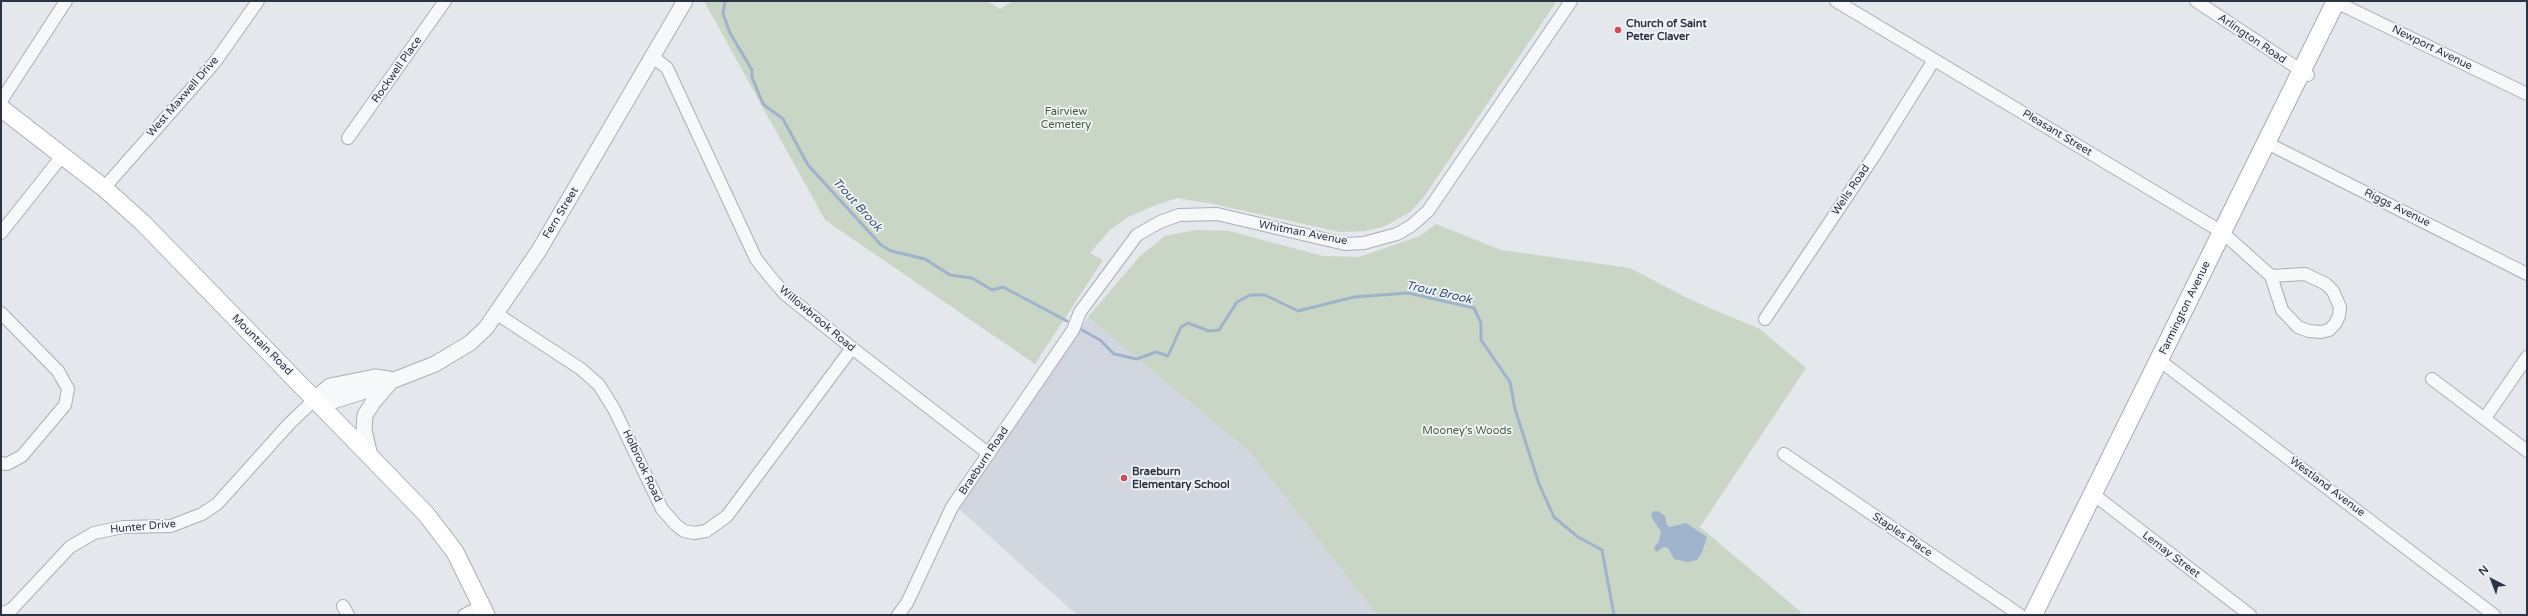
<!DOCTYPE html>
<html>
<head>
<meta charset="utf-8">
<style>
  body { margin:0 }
  #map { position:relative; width:2528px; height:616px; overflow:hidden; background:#e4e7ec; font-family:"Varela Round",sans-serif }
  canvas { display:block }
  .frame { position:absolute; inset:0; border:2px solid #2b3445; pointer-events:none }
  .north { position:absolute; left:2472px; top:560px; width:40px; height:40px; -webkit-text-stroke:3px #f4f6f9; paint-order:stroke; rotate:318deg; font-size:11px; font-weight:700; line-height:16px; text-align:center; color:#2b3445 }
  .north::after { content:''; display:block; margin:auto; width:14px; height:18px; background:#2b3445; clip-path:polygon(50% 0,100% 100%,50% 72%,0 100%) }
</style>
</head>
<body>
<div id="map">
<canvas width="2528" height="616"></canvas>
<div class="frame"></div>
<div class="north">N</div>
</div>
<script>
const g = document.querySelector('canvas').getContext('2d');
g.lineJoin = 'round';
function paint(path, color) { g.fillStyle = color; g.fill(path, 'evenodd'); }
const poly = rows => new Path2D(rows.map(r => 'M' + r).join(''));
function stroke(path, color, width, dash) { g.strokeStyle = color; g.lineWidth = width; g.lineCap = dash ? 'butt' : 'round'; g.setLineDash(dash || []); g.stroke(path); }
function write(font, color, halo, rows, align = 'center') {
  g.font = font + ' "Varela Round",sans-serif'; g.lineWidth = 3.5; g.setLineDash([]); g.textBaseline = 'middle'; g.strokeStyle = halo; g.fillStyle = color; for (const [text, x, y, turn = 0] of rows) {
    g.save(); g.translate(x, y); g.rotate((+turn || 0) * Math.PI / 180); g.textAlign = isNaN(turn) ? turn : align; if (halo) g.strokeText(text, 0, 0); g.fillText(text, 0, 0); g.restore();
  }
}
const built = poly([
  [1088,317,1250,452,1377,615,1077,615,958,508]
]);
const green = poly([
  [704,1,987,1,1000,9,1013,1,1557,1,1423,198,1410,212,1383,227,1365,231,1340,232,1213,204,1177,198,1153,206,1128,217,1111,229,1090,253,1103,260,1035,364,825,220],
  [1436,224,1501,250,1630,268,1691,300,1760,329,1806,368,1700,527,1801,612,1799,615,1377,615,1250,452,1088,317,1140,256,1165,236,1195,230,1229,231,1323,256,1359,257,1420,236]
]);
const water = poly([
  [1654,511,1658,511,1665,516,1667,525,1670,527,1686,523,1707,537,1702,552,1697,560,1688,562,1674,559,1668,548,1664,547,1656,552,1654,548,1659,541,1661,532,1652,518,1651,514]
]);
const stream = poly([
  [725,1,723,14,730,33,752,70,752,77,763,104,783,119,808,165,881,245,891,251,925,259,950,275,972,278,992,290,1003,287,1067,321],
  [1082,330,1100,340,1114,354,1137,359,1156,352,1168,356,1181,327,1188,323,1209,331,1219,330,1237,302,1250,295,1265,295,1298,311,1354,297,1408,293,1474,308,1481,323,1481,340,1510,382,1515,409,1539,484,1554,517,1578,537,1602,550,1614,615]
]);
const minor = poly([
  [1836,1,2222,232,2271,276,2282,310,2298,327,2309,331,2321,332,2329,330,2335,324,2339,316,2340,307,2333,291,2326,284,2305,274,2271,276],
  [2196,1,2308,75],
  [2336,2,2527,94],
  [653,57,667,68,756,259,771,278,785,294,852,348,989,454],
  [1,101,66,1],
  [348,138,445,1],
  [2267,143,2527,274],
  [104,188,215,62,258,1],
  [1,233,62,156],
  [1,313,58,371,68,389,65,405,22,456,7,464,1,463],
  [497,314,581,369,599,385,614,409,662,509,676,525,684,531,694,533,706,531,727,516,852,348],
  [1765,319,1874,156,1934,60],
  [2159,360,2494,615],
  [2432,379,2527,451],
  [2485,418,2527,357],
  [1784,454,2020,615],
  [2093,494,2250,615],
  [343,606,348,615],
  [1,614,12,609,70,547,94,533,123,527,171,526,202,514,217,504,289,424,315,399],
  [464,615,482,606],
  [898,615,907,603,952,507,1073,330,1080,312,1137,235,1160,222,1179,215,1217,214,1345,244,1364,243,1397,234,1411,226,1428,211,1571,1]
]);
const tertiary = poly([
  [315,399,333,401,371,389,435,364,470,343,486,328,538,252,685,1],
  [315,399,330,386,375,377,389,379],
  [370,456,364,430,365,415,374,401,389,384]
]);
const secondary = poly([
  [1,108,104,188,143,223,392,479,426,514,455,552,486,615]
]);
const primary = poly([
  [2033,615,2336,1]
]);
const markers = [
  [1618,30,4,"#d1495b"],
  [1124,478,4,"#d1495b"]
];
const poiNames = [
  ["Church of Saint",1626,24],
  ["Peter Claver",1626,37],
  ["Braeburn",1132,472],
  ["Elementary School",1132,485]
];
const streetNames = [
  ["Arlington Road",2252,39,34],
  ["Newport Avenue",2432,48,26],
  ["Rockwell Place",397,70,-55],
  ["West Maxwell Drive",183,97,-49],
  ["Pleasant Street",2057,133,31],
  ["Wells Road",1851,190,-56],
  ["Riggs Avenue",2397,208,26],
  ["Fern Street",561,213,-59],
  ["Whitman Avenue",1303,233,11],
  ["Farmington Avenue",2185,308,-64],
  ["Willowbrook Road",817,319,40],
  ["Mountain Road",262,345,45],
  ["Braeburn Road",984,461,-56],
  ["Holbrook Road",642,466,65],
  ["Westland Avenue",2327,487,37],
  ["Hunter Drive",143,527,-5],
  ["Staples Place",1902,535,34],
  ["Lemay Street",2171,555,37]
];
const parkNames = [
  ["Fairview",1066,112],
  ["Cemetery",1066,125],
  ["Mooney's Woods",1467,431]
];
const waterNames = [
  ["Trout Brook",857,205,48],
  ["Trout Brook",1439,293,13]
];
paint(built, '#d2d6de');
paint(green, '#c9d6c5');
paint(water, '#9fb4cc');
stroke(stream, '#9fb4cc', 3);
stroke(minor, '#a9aeb7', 14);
stroke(tertiary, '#a9aeb7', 17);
stroke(secondary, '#a9aeb7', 19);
stroke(primary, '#a3abb8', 20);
stroke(minor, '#f7f8fa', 12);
stroke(tertiary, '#f7f8fa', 15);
stroke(secondary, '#fff', 17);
stroke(primary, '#fff', 18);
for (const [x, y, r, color] of markers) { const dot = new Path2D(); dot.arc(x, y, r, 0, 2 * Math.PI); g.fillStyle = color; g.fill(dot); stroke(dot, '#f4f6f9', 1.5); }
write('bold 11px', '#2b3445', '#f4f6f9', poiNames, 'left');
write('11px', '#2b3445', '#f4f6f9', streetNames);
write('11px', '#3f6138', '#f4f6f9', parkNames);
write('italic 12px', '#34527a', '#f4f6f9', waterNames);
</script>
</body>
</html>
